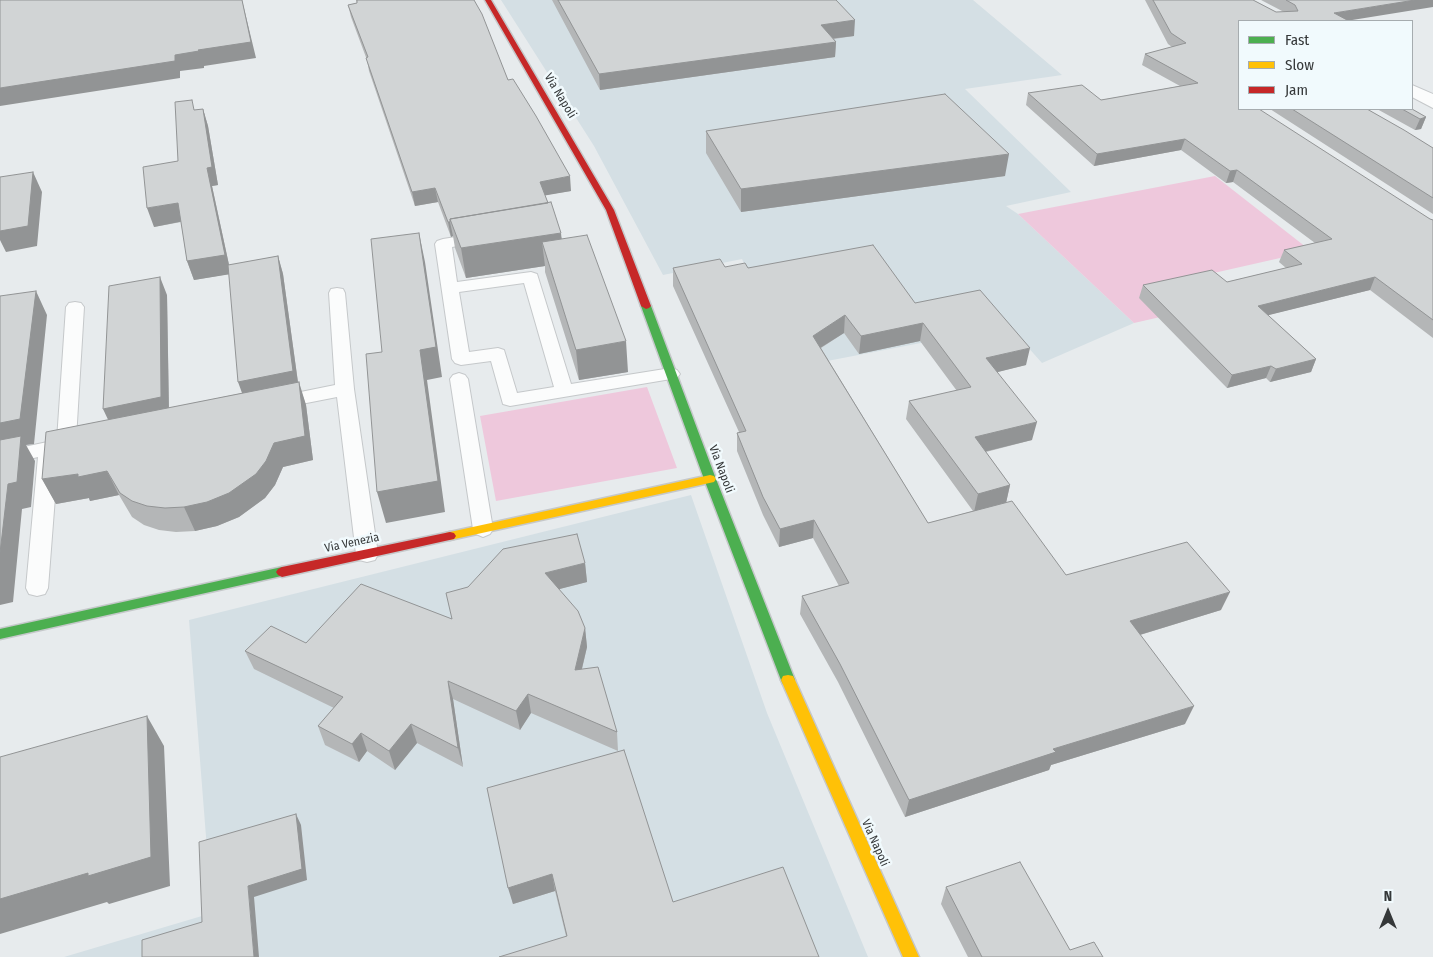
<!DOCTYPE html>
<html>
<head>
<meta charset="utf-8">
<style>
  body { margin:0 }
  #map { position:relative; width:1433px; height:957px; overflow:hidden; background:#e7ebed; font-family:"Fira Sans Condensed",sans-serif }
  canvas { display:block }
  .legend { position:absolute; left:1238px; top:20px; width:175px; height:90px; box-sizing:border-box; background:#f1fafd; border:1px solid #a6acaf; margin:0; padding:6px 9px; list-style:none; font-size:15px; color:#353839 }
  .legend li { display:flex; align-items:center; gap:10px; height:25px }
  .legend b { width:25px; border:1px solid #a6acaf }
  .north { position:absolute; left:1363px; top:887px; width:50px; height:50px; -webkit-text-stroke:4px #f1fafd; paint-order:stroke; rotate:0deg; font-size:14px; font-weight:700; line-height:20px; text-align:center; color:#353839 }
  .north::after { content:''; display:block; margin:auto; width:18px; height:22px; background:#353839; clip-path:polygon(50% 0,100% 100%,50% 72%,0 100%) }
</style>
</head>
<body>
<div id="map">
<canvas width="1433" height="957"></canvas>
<ul class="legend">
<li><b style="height:6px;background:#4caf50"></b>Fast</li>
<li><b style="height:6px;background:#ffc107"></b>Slow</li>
<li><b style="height:6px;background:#c62828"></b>Jam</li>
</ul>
<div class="north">N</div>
</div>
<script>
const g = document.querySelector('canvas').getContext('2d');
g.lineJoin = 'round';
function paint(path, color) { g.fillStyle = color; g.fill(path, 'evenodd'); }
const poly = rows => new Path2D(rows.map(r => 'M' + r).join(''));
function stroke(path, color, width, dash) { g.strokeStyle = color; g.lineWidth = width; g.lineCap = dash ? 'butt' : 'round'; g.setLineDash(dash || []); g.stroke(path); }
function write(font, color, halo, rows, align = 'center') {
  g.font = font + ' "Fira Sans Condensed",sans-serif'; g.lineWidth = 5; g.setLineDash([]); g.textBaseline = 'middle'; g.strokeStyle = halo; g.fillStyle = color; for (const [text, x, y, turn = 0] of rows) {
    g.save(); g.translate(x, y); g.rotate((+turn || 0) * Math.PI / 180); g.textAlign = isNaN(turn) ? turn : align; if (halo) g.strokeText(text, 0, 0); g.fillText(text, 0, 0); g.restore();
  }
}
const built = poly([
  [501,0,973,0,1062,75,965,89,1071,192,1006,206,1018,214,1134,323,1042,363,1009,326,796,367,775,330,742,259,663,275,594,146],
  [691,495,767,713,868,957,64,957,212,913,189,620]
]);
const green = poly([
  [1215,176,1311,251,1174,282,1200,308,1134,323,1018,214],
  [647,387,677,468,496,501,480,416]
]);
const lane = poly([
  [481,233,487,235,489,238,487,241,452,247,457,282,531,272,537,274,571,384,671,368,677,370,680,374,677,378,510,406,503,404,491,361,461,365,455,363,452,359,435,244,437,241,443,239,481,233],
  [524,283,554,387,517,393,504,350,498,348,469,352,459,292,524,283],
  [337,288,343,289,345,293,354,389,378,554,375,560,367,562,359,560,356,554,337,397,276,409,269,407,267,403,269,399,276,397,335,385,329,293,331,289,337,288],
  [75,302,81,303,84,307,76,439,81,444,78,449,55,454,58,458,48,588,45,594,37,596,29,594,26,588,38,457,0,466,0,452,57,440,66,307,69,303,75,302],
  [459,373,465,375,468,379,493,529,490,534,483,537,476,534,473,529,450,379,453,375,459,373]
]);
const street = poly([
  [1412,85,1433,94,1433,108,1412,97,1412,85]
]);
const fast = poly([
  [646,303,651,306,716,479,795,680,793,684,788,685,783,684,781,680,704,479,641,306,646,303],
  [282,567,286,569,288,572,286,575,0,639,0,629,282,567]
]);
const slow = poly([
  [710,475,714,476,716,479,714,482,450,540,446,539,444,536,446,533,450,532,710,475],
  [788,675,793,676,795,680,919,957,903,957,781,680,783,676,788,675]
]);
const jam = poly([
  [485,0,491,0,614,210,651,306,649,308,646,309,641,306,606,210,485,0],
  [450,532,454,533,456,536,454,539,282,577,278,575,276,572,278,569,282,567,450,532]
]);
const wall = poly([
  [356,0,474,0,508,80,571,191,545,195,562,239,628,372,579,380,545,272,545,266,466,278,455,248,453,236,451,237,438,202,415,206,369,71,367,60,351,17,348,5,357,3],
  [552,0,836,0,854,36,834,39,836,42,835,57,600,90],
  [1145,0,1253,0,1276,12,1284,12,1261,0,1433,0,1239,21,1239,109,1430,219,1433,220,1433,338,1370,290,1268,315,1316,359,1311,372,1270,382,1266,378,1227,388,1139,298,1143,285,1227,282,1286,268,1279,262,1284,250,1315,243,1233,182,1226,183,1181,150,1094,166,1026,105,1028,93,1101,100,1180,86,1142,65,1145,54,1172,47,1168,44],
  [203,109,208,126,218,185,212,186,229,265,278,256,283,274,298,382,306,405,313,460,283,467,275,485,265,498,239,517,217,526,195,531,176,532,159,530,144,525,132,517,119,495,90,501,89,498,56,504,42,479,109,420,167,295,169,408,242,393,229,274,194,280,187,261,181,222,154,227,178,161,195,110],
  [1270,109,1367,109,1433,148,1433,214],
  [1377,109,1412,109,1426,117,1421,129,1415,130],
  [706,131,1005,176,741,212,706,153],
  [725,267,748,268,915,303,1026,365,997,372,1032,440,986,452,1010,485,1006,503,1066,575,1221,610,1140,635,1185,724,1051,765,1049,770,905,817,838,682,800,614,802,596,839,586,813,538,779,547,763,515,737,451,737,433,739,432,673,286,673,268],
  [844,333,859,354,920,341,957,391,909,401,906,419,973,511,928,523,821,348],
  [585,563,587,582,559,589,585,628,587,647,582,669,617,732,618,751,531,713,520,730,453,699,463,767,417,743,395,770,367,751,359,762,325,745,318,726,334,708,254,669,245,651,306,643,452,619],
  [487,788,673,902,566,936,555,891,513,904],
  [946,887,1070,950,1103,957,968,957,941,904]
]);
const shadedWall = poly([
  [242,0,256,58,204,66,204,68,180,71,180,78,0,106,0,88,175,55],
  [1415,0,1433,0,1433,7,1346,21,1334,13],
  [855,20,854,36,820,40,821,25],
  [836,42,835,57,600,90,599,74],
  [203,109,208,126,218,185,212,186,231,274,194,280,187,261,207,168],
  [1426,117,1421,129,1415,130,1420,119],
  [1185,139,1181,150,1094,166,1097,154],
  [1009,154,1005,176,741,212,741,189],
  [1237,170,1233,182,1226,183,1230,171],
  [33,172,42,192,37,246,6,252,0,240,0,231],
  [570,176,571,191,542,196,540,182],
  [435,188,438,202,415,206,412,192],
  [178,203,184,221,154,227,147,208],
  [448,222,450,222,453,236,451,237],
  [419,233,425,262,442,377,427,380,445,512,386,523,377,492,420,350],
  [561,233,564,263,542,242,545,266,466,278,461,248],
  [278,256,283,274,299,390,245,401,238,382],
  [160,277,167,295,169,416,112,428,103,409],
  [1375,277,1370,290,1253,319,1258,306],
  [36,291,47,315,34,444,26,445,35,461,31,507,22,509,13,602,0,605,0,423],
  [845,315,844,333,812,353,813,336],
  [923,323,920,341,859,354,861,336],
  [626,341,628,372,579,380,576,350],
  [1030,348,1026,365,982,376,986,358],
  [1316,359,1311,372,1270,382,1276,369],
  [1271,366,1266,378,1227,388,1232,375],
  [299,382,306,405,313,460,283,467,275,485,265,498,239,517,217,526,195,531,184,507],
  [1037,422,1032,440,971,455,975,437],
  [107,471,119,495,90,501,89,498,56,504,42,479,78,474],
  [1010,485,1006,503,974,512,978,494],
  [814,520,813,538,779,547,780,529],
  [585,563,587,582,548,592,545,573],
  [1230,592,1221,610,1123,640,1130,621],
  [585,628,587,647,577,689,575,670],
  [448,681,453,699,463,767,458,748],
  [528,694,531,713,520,730,516,711],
  [1194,706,1185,724,1051,765,1049,770,905,817,909,800,1053,749],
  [147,716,164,746,170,886,109,904,107,902,0,934,0,899],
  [411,724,417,743,395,770,389,751],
  [361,733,367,751,359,762,352,744],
  [296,814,301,825,307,880,254,897,259,957,254,957,248,886],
  [552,874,555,891,513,904,508,888]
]);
const building = poly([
  [0,0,242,0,251,42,198,50,199,51,175,55,175,61,0,88,0,0],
  [357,0,474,0,482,14,508,80,513,79,536,116,570,176,540,182,548,203,450,219,450,222,448,222,435,188,412,192,366,58,368,57,348,5,357,3,357,0],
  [558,0,836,0,855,20,821,25,836,42,599,74,558,0],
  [1153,0,1253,0,1276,12,1298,11,1295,5,1286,0,1415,0,1334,13,1349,21,1239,21,1239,109,1259,109,1430,219,1433,220,1433,320,1375,277,1258,306,1316,359,1276,369,1271,366,1232,375,1143,285,1212,270,1227,282,1302,264,1284,250,1332,239,1237,170,1230,171,1185,139,1097,154,1028,93,1082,85,1101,100,1198,83,1145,54,1186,43,1171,33,1153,0],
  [945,94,1009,154,741,189,706,131,945,94],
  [192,100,194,110,203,109,212,167,207,168,225,255,187,261,178,203,147,208,143,167,178,161,175,102,192,100],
  [1292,109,1367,109,1404,130,1433,148,1433,198,1292,109],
  [1402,109,1412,109,1426,117,1420,119,1402,109],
  [33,172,28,226,0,231,0,177,33,172],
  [551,202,561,233,461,248,450,219,551,202],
  [419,233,436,347,420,350,438,481,377,492,366,354,382,352,371,239,419,233],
  [587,235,626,341,576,350,542,242,587,235],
  [873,245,915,303,980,290,1030,348,986,358,1037,422,975,437,1010,485,978,494,909,401,971,387,923,323,861,336,845,315,813,336,928,523,1012,501,1066,575,1187,542,1230,592,1130,621,1194,706,1053,749,1056,752,909,800,840,664,802,596,849,583,814,520,780,529,763,497,737,433,746,431,673,268,720,259,725,267,745,263,748,268,873,245],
  [278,256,293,371,238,382,228,265,278,256],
  [160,277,161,397,103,409,109,286,160,277],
  [36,291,20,419,0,423,0,296,36,291],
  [299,382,305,436,274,443,266,461,256,474,229,493,207,502,184,507,165,508,147,506,132,501,120,493,107,471,78,477,78,474,42,479,46,432,299,382],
  [21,436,17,482,8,484,0,553,0,440,21,436],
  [577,534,585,563,545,573,578,611,585,628,575,670,598,667,617,732,528,694,516,711,448,681,458,748,411,724,389,751,361,733,352,744,318,726,343,697,245,651,271,626,306,643,361,584,452,619,446,593,468,587,503,549,577,534],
  [147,716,151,857,88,876,88,873,0,899,0,757,147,716],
  [624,750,673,902,783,867,819,957,499,957,567,936,552,874,508,888,487,788,624,750],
  [296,814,302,869,248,886,254,957,142,957,142,940,202,922,199,842,296,814],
  [1020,862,1070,950,1094,942,1103,957,982,957,946,887,1020,862]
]);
const streetNames = [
  ["Via Napoli",560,96,59],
  ["Via Napoli",721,469,69],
  ["Via Venezia",352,543,-12],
  ["Via Napoli",875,843,66]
];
paint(built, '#d4dfe4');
paint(green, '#eec8dc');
stroke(lane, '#c5c8ca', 2);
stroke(street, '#c5c8ca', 2);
stroke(fast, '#c5c8ca', 3);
stroke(slow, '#c5c8ca', 3);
stroke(jam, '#c5c8ca', 3);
paint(lane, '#fbfcfc');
paint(street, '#fbfcfc');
paint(fast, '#4caf50');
paint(slow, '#ffc107');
paint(jam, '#c62828');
paint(wall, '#b4b6b7');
paint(shadedWall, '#929495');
paint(building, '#d1d4d5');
stroke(building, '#929495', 1);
write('12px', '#353839', '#f1fafd', streetNames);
</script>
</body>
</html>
